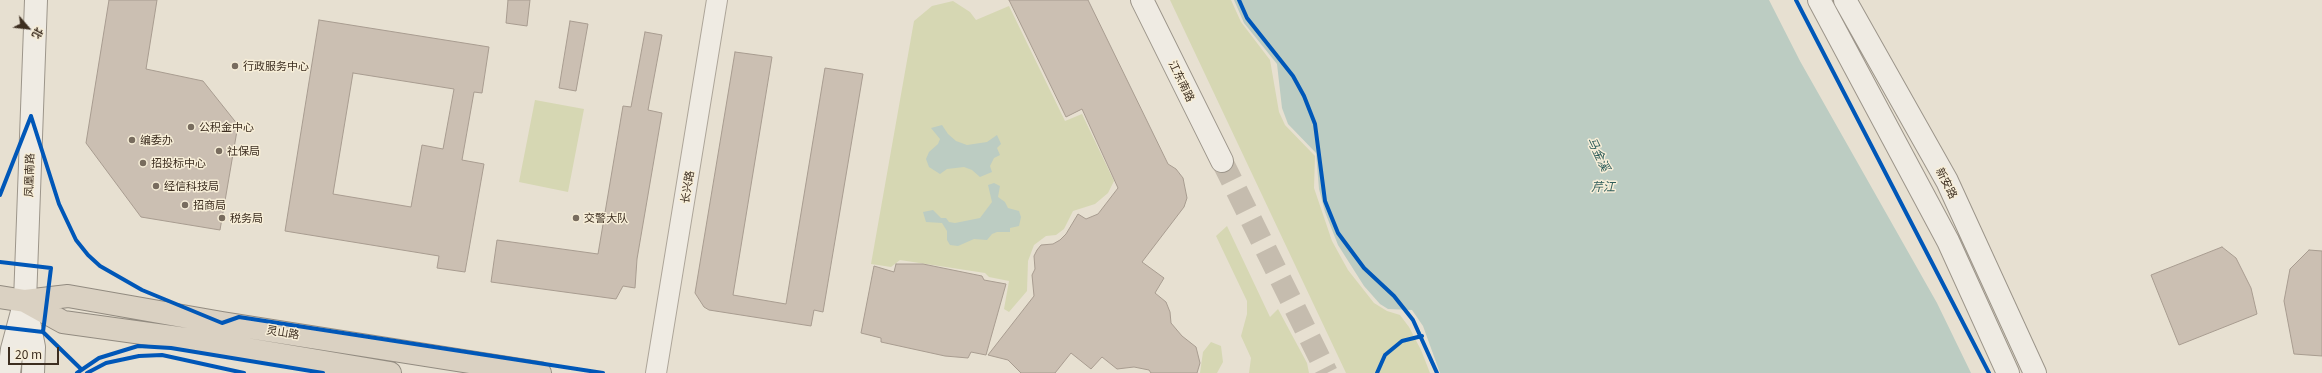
<!DOCTYPE html>
<html>
<head>
<meta charset="utf-8">
<style>
  body { margin:0 }
  #map { position:relative; width:2322px; height:373px; overflow:hidden; background:#e7e0d1; font-family:Georgia,"Noto Sans SC",serif }
  canvas { display:block }
  .north { position:absolute; left:8px; top:8px; width:40px; height:40px; -webkit-text-stroke:3px #f7eed8; paint-order:stroke; rotate:118deg; font-size:11px; font-weight:700; line-height:16px; text-align:center; color:#3d2e20 }
  .north::after { content:''; display:block; margin:auto; width:14px; height:18px; background:#3d2e20; clip-path:polygon(50% 0,100% 100%,50% 72%,0 100%) }
  .scale { position:absolute; left:8px; top:347px; width:51px; height:18px; box-sizing:border-box; border:2px solid #3d2e20; border-top:0; padding-left:5px; font-size:12px; line-height:14px; white-space:nowrap; color:#3d2e20; -webkit-text-stroke:3px #f7eed8; paint-order:stroke }
</style>
</head>
<body>
<div id="map">
<canvas width="2322" height="373"></canvas>
<div class="north">北</div>
<div class="scale">20 m</div>
</div>
<script>
const g = document.querySelector('canvas').getContext('2d');
g.lineJoin = 'round';
function paint(path, color) { g.fillStyle = color; g.fill(path, 'evenodd'); }
const poly = rows => new Path2D(rows.map(r => 'M' + r).join(''));
function stroke(path, color, width, dash) { g.strokeStyle = color; g.lineWidth = width; g.lineCap = dash ? 'butt' : 'round'; g.setLineDash(dash || []); g.stroke(path); }
function write(font, color, halo, rows, align = 'center') {
  g.font = font + ' Georgia,"Noto Sans SC",serif'; g.lineWidth = 3; g.setLineDash([]); g.textBaseline = 'middle'; g.strokeStyle = halo; g.fillStyle = color; for (const [text, x, y, turn = 0] of rows) {
    g.save(); g.translate(x, y); g.rotate((+turn || 0) * Math.PI / 180); g.textAlign = isNaN(turn) ? turn : align; if (halo) g.strokeText(text, 0, 0); g.fillText(text, 0, 0); g.restore();
  }
}
const green = poly([
  [1170,0,1231,0,1241,22,1270,60,1279,112,1285,125,1315,156,1314,188,1332,241,1348,270,1374,303,1387,311,1400,315,1409,327,1421,350,1430,373,1346,373],
  [953,1,970,12,976,20,1009,6,1065,121,1082,114,1114,181,1108,193,1095,204,1073,211,1064,229,1056,235,1046,236,1034,245,1028,261,1027,291,1009,312,1004,309,1009,281,989,277,985,273,900,260,891,267,871,264,914,21,932,6],
  [535,100,584,109,568,192,519,182],
  [1227,226,1270,317,1278,309,1307,363,1309,373,1249,373,1251,358,1241,336,1247,314,1247,301,1216,236],
  [1211,342,1221,346,1223,362,1217,373,1200,373,1203,352]
]);
const water = poly([
  [1234,0,1769,0,1800,61,1937,303,1971,373,1440,373,1423,326,1412,310,1388,309,1380,304,1364,286,1338,245,1325,212,1319,189,1316,153,1288,124,1282,108,1277,64,1244,23],
  [942,125,948,134,956,141,967,145,987,142,997,135,1001,144,997,148,1000,155,994,158,990,166,992,172,980,177,972,170,964,167,947,169,940,174,929,167,926,159,929,152,938,144,940,139,931,128],
  [994,183,1000,186,998,197,1005,202,1008,208,1019,211,1021,217,1019,226,1010,228,1010,232,997,232,992,234,987,240,974,239,958,246,950,245,947,240,947,231,942,223,926,222,923,212,933,210,941,218,946,218,949,222,955,223,980,218,992,202,988,185]
]);
const building = poly([
  [109,0,157,0,146,69,203,81,238,125,220,230,141,217,86,143,109,0],
  [508,0,530,0,527,26,506,23,508,0],
  [1009,0,1088,0,1168,164,1176,169,1183,178,1187,198,1184,207,1142,262,1164,278,1155,293,1166,302,1170,312,1171,323,1182,336,1196,347,1200,363,1197,373,1151,373,1149,370,1134,367,1117,369,1102,357,1091,369,1071,353,1055,373,1021,373,1008,360,988,355,1034,296,1032,275,1035,269,1034,256,1037,250,1041,245,1053,244,1060,240,1066,234,1078,214,1086,219,1098,214,1118,188,1082,109,1066,117,1009,0],
  [319,20,489,47,482,93,474,92,462,160,484,164,465,272,437,268,439,256,285,231,319,20],
  [353,73,454,89,443,149,422,145,411,207,333,194,353,73],
  [570,21,588,24,576,91,559,88,570,21],
  [645,32,662,35,648,110,662,113,637,259,635,288,623,286,616,299,491,282,497,240,598,254,623,106,631,107,645,32],
  [735,52,772,57,733,295,786,304,825,68,863,74,823,312,814,310,811,326,709,310,704,307,695,293,735,52],
  [2222,247,2236,258,2251,288,2257,314,2179,345,2151,275,2222,247],
  [2309,250,2322,251,2322,356,2294,354,2284,301,2290,269,2309,250],
  [896,264,923,264,982,276,984,280,1006,284,986,355,971,352,968,358,945,356,881,342,881,338,861,333,874,266,894,272,896,264]
]);
const secondaryTunnel = poly([
  [1222,161,1327,373]
]);
const street = poly([
  [656,373,717,0]
]);
const secondary = poly([
  [1142,0,1222,161],
  [1819,0,1948,241,2008,373],
  [1845,0,1947,181,2035,373],
  [9,373,12,349,23,308],
  [33,373,34,347,25,301,36,0]
]);
const highway = poly([
  [0,297,25,301,68,296,222,323,540,373],
  [25,301,63,322,193,340,390,373]
]);
const cycleway = poly([
  [1239,0,1247,18,1293,76,1304,96,1315,124,1325,201,1338,233,1364,268,1394,296,1413,320,1437,373],
  [1796,0,1989,373],
  [31,116,59,204,76,240,88,255,100,266,142,290,222,323,239,317,603,373],
  [0,195,31,116],
  [0,262,51,268,43,332],
  [0,327,43,332,81,369],
  [77,373,99,358,138,346,171,348,323,373],
  [87,373,106,363,139,356,162,355,244,373],
  [1377,373,1385,355,1402,341,1422,336]
]);
const markers = [
  [235,66,4,"#786c5e"],
  [191,127,4,"#786c5e"],
  [132,140,4,"#786c5e"],
  [219,151,4,"#786c5e"],
  [143,163,4,"#786c5e"],
  [156,186,4,"#786c5e"],
  [185,205,4,"#786c5e"],
  [222,218,4,"#786c5e"],
  [576,218,4,"#786c5e"]
];
const poiNames = [
  ["行政服务中心",243,66],
  ["公积金中心",199,127],
  ["编委办",140,140],
  ["社保局",227,151],
  ["招投标中心",151,163],
  ["经信科技局",164,186],
  ["招商局",193,205],
  ["税务局",230,218],
  ["交警大队",584,218]
];
const streetNames = [
  ["江东南路",1182,81,64],
  ["凤凰南路",29,175,-88],
  ["新安路",1947,183,63],
  ["长兴路",687,187,-81],
  ["灵山路",283,332,9]
];
const waterNames = [
  ["马金溪",1599,154,64],
  ["芹江",1603,186]
];
paint(green, '#d6d7b3');
paint(water, '#bcccc2');
paint(building, '#cbbfb2');
stroke(building, '#a89c90', 1);
stroke(secondaryTunnel, '#c5bcae', 22, [22, 11]);
stroke(street, '#ada599', 22);
stroke(secondary, '#9c958a', 24);
stroke(highway, '#928b80', 24);
stroke(street, '#efebe3', 20);
stroke(secondary, '#efebe3', 22);
stroke(highway, '#dad1c2', 22);
stroke(cycleway, '#0057b8', 4);
for (const [x, y, r, color] of markers) { const dot = new Path2D(); dot.arc(x, y, r, 0, 2 * Math.PI); g.fillStyle = color; g.fill(dot); stroke(dot, '#f7eed8', 1.5); }
write('11px', '#3d2e20', '#f7eed8', poiNames, 'left');
write('11px', '#3d2e20', '#f7eed8', streetNames);
write('italic 12px', '#2f5d5a', '#f7eed8', waterNames);
</script>
</body>
</html>
